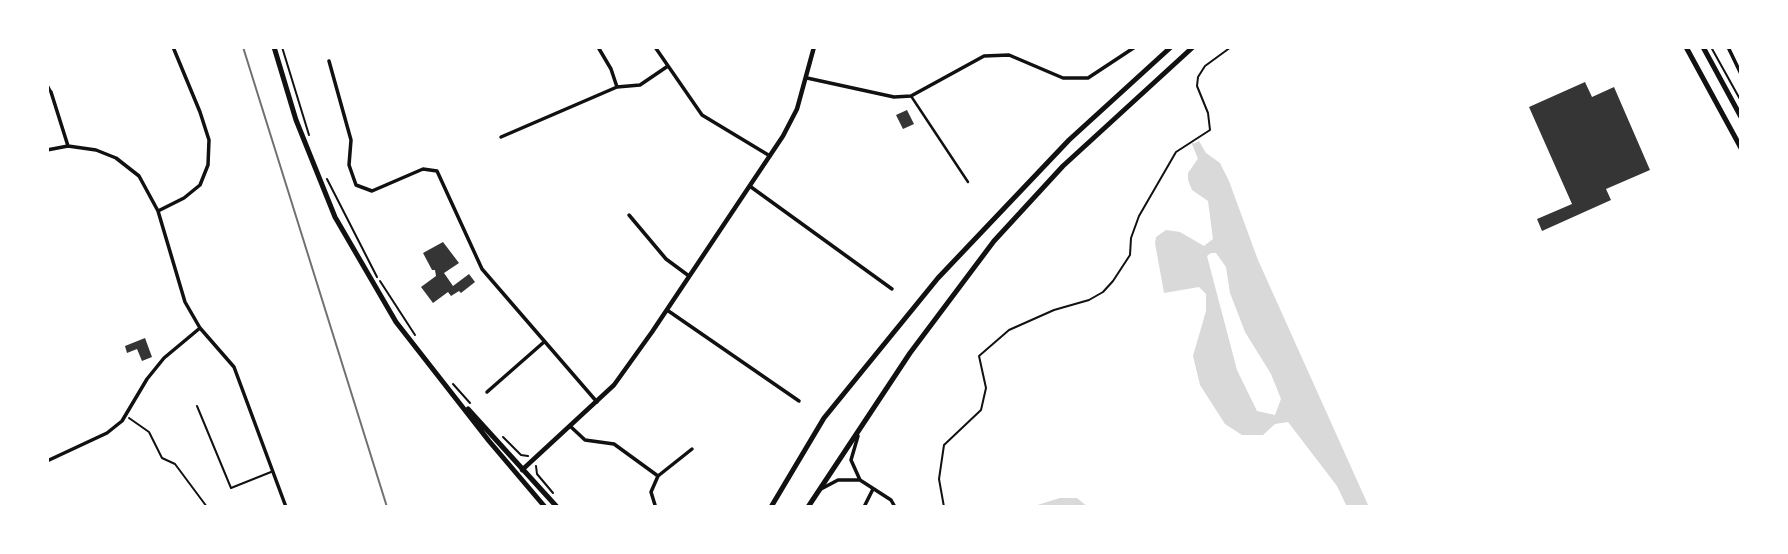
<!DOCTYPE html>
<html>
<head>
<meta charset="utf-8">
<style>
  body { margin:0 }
  #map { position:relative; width:1788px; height:554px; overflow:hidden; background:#fff; font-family:Georgia,serif }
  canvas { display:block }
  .frame { position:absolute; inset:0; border:49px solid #fff; pointer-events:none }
</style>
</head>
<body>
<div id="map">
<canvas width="1788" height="554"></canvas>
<div class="frame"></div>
</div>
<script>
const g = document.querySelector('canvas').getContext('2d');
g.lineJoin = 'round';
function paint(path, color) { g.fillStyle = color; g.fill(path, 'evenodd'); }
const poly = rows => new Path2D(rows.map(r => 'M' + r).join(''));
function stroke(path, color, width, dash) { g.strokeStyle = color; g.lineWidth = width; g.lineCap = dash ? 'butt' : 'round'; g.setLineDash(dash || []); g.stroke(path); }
const water = poly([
  [1199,141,1206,153,1220,163,1229,181,1258,260,1369,507,1347,507,1337,486,1288,422,1275,424,1263,435,1242,435,1225,424,1200,385,1193,356,1206,311,1206,294,1199,287,1164,293,1155,243,1156,237,1166,230,1180,232,1204,246,1213,239,1208,201,1192,190,1188,180,1188,173,1199,157,1193,144],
  [1211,253,1216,253,1226,267,1230,293,1245,332,1271,374,1281,399,1275,415,1257,411,1237,370,1207,256],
  [1060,498,1077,498,1088,507,1031,507]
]);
const stream = poly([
  [1193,144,1199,159]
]);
const building = poly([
  [1585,82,1592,97,1614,87,1650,170,1606,189,1611,200,1542,231,1537,219,1572,204,1529,107],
  [907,110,914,124,903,129,896,115],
  [443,242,459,263,444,273,453,286,469,274,475,282,461,293,459,291,451,296,448,292,433,303,421,287,436,276,435,270,432,270,423,253],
  [145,338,152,357,142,361,137,349,127,353,125,346]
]);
const path = poly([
  [282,47,309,135],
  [1711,47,1741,101],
  [327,179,377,277],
  [380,281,415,335],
  [453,384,470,403],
  [129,418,149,432,162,458,175,464,207,507],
  [503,437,521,455,528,456],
  [536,466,537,474,553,493],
  [944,507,939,479,944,445,981,410,986,388,979,356,1009,330,1054,310,1089,300,1103,292,1113,281,1130,255,1131,238,1139,216,1176,152,1210,130,1208,113,1197,86,1198,77,1205,66,1231,47]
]);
const service = poly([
  [197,406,231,488,271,472]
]);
const pedestrian = poly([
  [47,84,51,92],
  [911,96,968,182]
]);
const minor = poly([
  [598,47,611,69,617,87],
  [655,47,702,115,770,156],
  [897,47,902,47],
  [1728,47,1741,74],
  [329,61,351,140,349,165,356,185,372,191,423,169,437,171,482,269,597,402],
  [807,78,894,97,911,96,984,56,1009,55,1063,78,1088,78,1135,47],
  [51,92,68,146],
  [501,137,617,87,640,85,668,66],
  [47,150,68,146,96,150,116,158,139,176,158,211,185,302,200,328,234,367,286,507],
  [751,187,892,289],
  [158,211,184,198,200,185,208,165,209,140,200,112,173,47],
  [629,215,666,259,689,276],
  [667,310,799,401],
  [487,392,544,342],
  [570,426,585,440,614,444,658,476,692,449],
  [858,436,851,460,860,480],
  [47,461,107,433,122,421,147,379,164,358,200,328],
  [821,489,838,480,860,480,891,500,895,507],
  [655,505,651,492,658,476],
  [864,507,873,489]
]);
const tertiary = poly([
  [522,470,614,385,652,332,783,136,797,109,814,47]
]);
const secondary = poly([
  [274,47,296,120,335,217,396,322,489,441,545,507],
  [468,409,557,507]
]);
const primary = poly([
  [1686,47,1741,148],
  [1703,47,1741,117],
  [771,507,824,418,938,278,1069,140,1171,47],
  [808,507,910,353,994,241,1063,166,1193,47]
]);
const rail = poly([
  [243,47,387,507]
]);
paint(water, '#d9d9d9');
stroke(stream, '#d9d9d9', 2);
paint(building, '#353535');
stroke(path, '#111', 2);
stroke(service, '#111', 2);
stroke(pedestrian, '#111', 2.5);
stroke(minor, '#111', 3.5);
stroke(tertiary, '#111', 4.5);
stroke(secondary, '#111', 5);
stroke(primary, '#111', 5);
stroke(rail, '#707070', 2);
</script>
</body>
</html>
